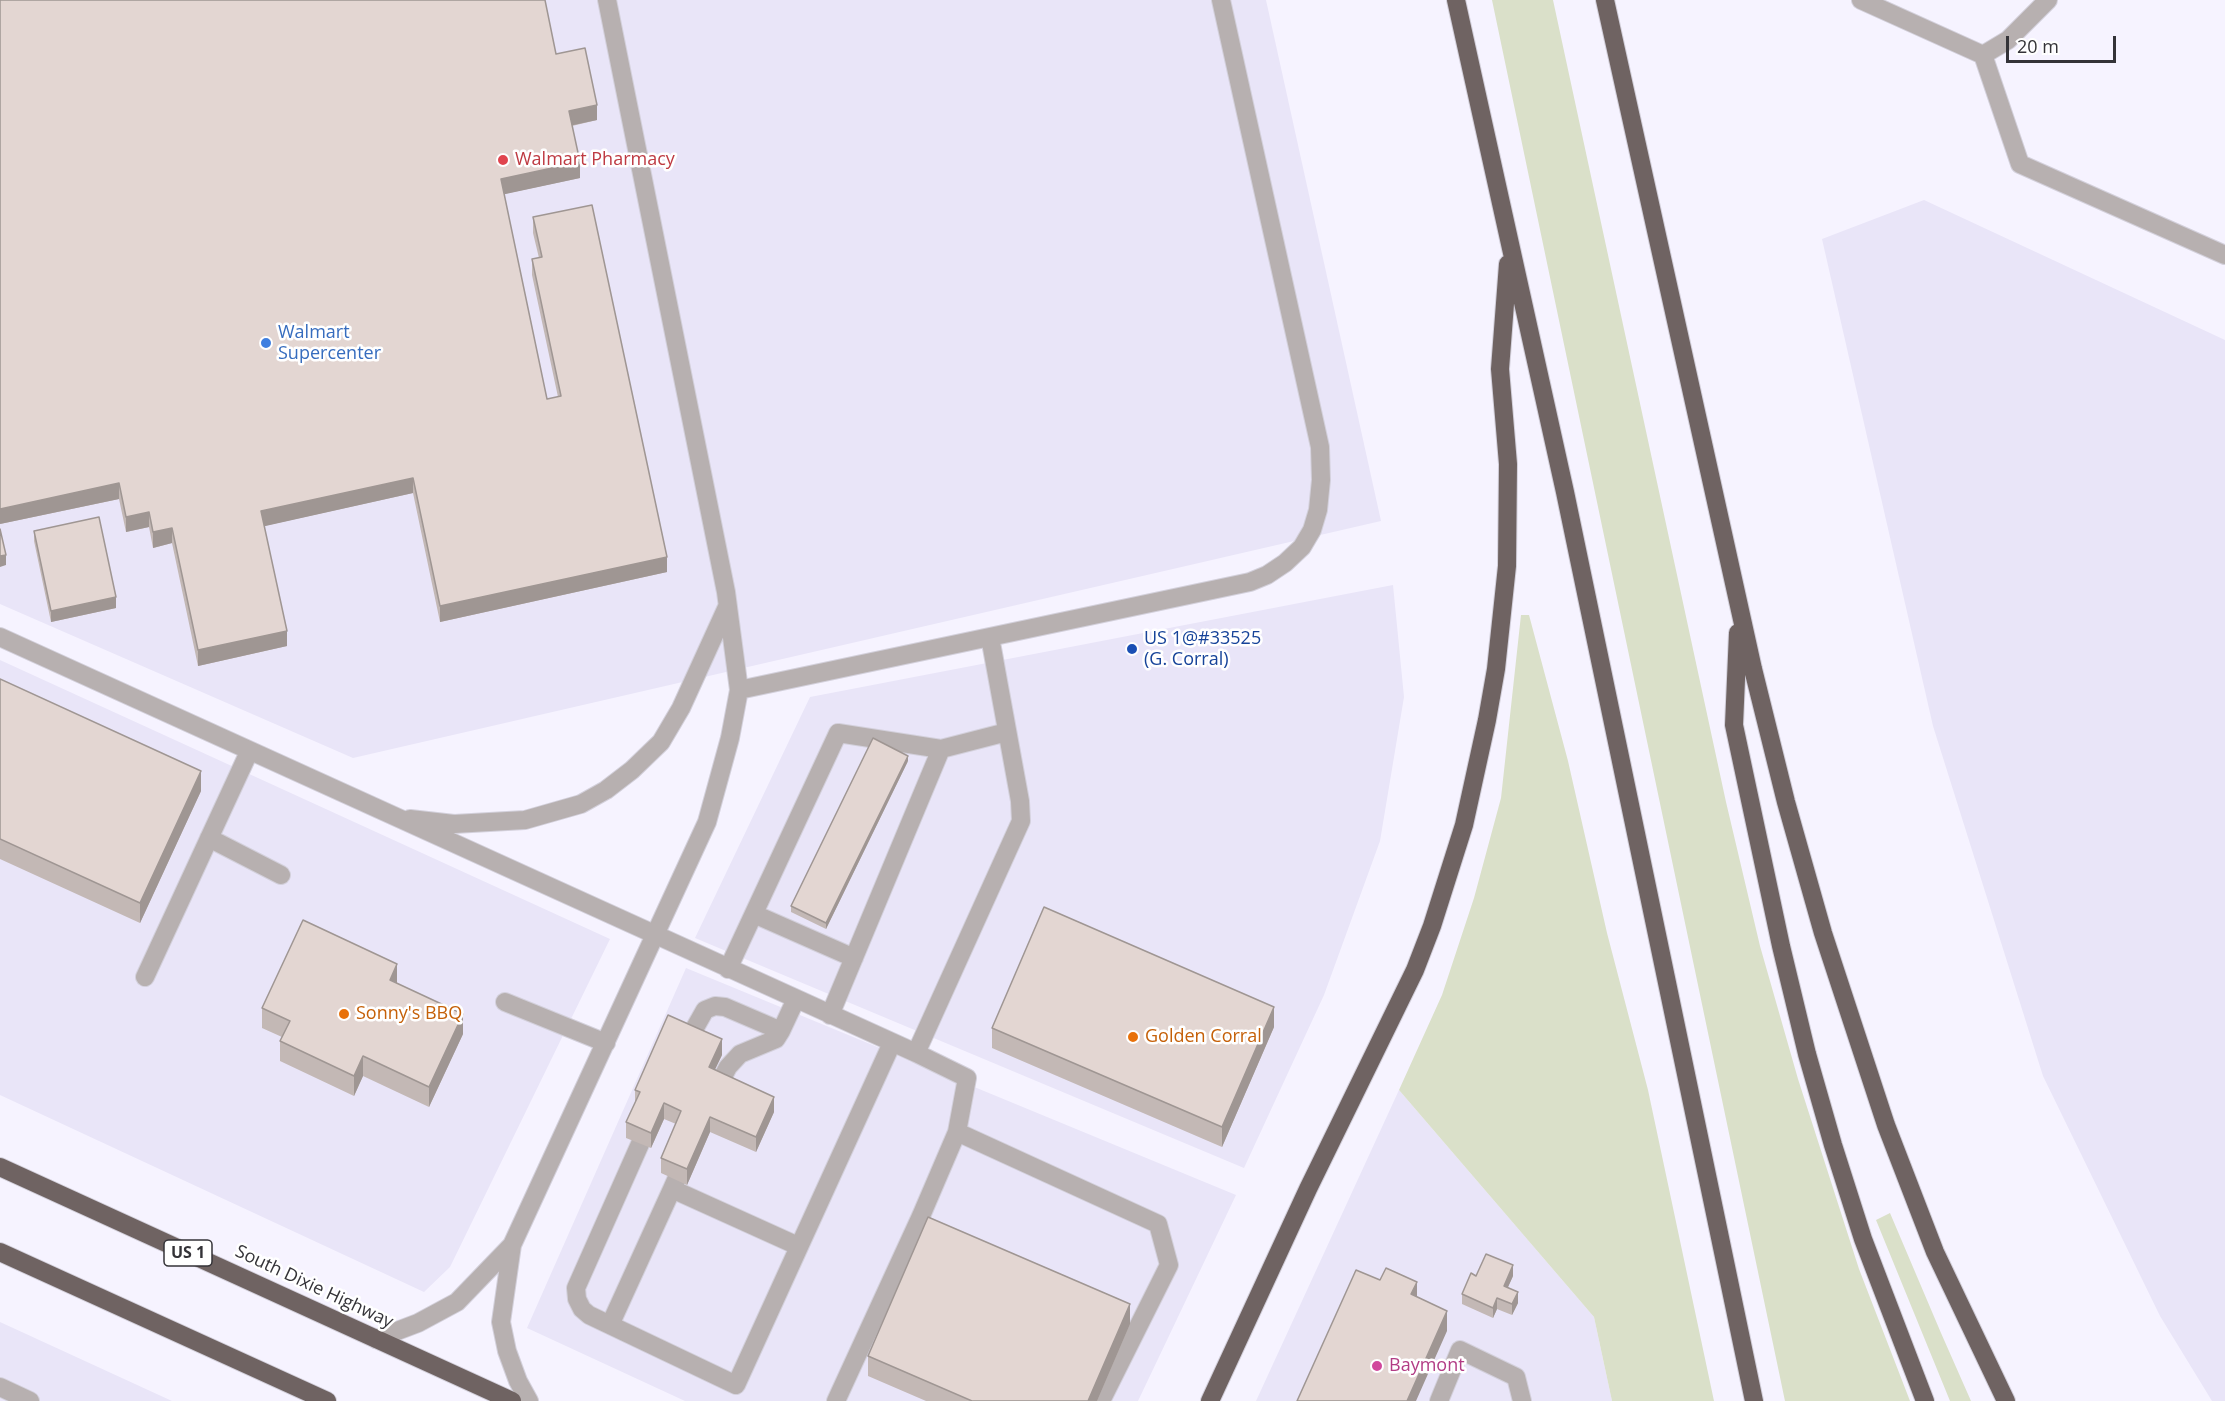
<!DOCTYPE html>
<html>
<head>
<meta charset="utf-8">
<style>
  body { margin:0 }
  #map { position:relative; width:2225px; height:1401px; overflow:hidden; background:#f6f3ff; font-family:"Open Sans",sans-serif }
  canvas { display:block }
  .scale { position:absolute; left:2006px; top:36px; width:110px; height:27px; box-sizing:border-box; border:3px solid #343338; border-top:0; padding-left:8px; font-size:18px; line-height:21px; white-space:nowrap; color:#343338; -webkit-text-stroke:4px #fff; paint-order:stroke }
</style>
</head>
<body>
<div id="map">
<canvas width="2225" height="1401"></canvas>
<div class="scale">20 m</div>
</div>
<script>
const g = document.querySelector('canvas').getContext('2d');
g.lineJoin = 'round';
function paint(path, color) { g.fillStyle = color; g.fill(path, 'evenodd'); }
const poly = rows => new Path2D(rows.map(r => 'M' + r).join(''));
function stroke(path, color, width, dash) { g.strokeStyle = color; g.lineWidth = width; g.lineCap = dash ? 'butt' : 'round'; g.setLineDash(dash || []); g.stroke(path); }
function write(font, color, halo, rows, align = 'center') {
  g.font = font + ' "Open Sans",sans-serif'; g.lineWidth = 5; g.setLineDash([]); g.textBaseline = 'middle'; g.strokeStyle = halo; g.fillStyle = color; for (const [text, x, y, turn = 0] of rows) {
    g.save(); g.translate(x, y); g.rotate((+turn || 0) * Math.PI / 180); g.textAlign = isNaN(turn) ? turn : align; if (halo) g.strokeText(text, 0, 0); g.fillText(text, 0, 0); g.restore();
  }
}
const built = poly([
  [0,0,1266,0,1381,521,353,758,0,604],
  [1924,200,2225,340,2225,1401,2212,1401,2160,1316,2043,1076,1933,726,1822,239],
  [1393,585,1404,697,1380,841,1324,995,1244,1168,695,938,810,697],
  [0,660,610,939,450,1267,424,1292,0,1095],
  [686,968,1236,1195,1138,1401,685,1401,527,1328],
  [1399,1090,1594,1317,1612,1401,1256,1401],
  [0,1322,172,1401,0,1401]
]);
const green = poly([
  [1492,0,1553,0,1726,802,1760,946,1798,1079,1859,1269,1910,1401,1785,1401],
  [1521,615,1529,615,1568,761,1607,933,1648,1090,1714,1401,1612,1401,1594,1317,1399,1090,1442,995,1474,898,1501,798],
  [1890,1213,1941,1333,1971,1401,1950,1401,1876,1220]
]);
const minor = poly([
  [1861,0,1983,55,2008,40,2048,0],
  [1983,55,2020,164,2225,255],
  [0,637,916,1053,1021,821,1020,801,990,637],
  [739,690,1250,582,1267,575,1285,563,1302,547,1312,530,1318,510,1321,480,1320,447,1221,0],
  [410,819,454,824,525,820,581,804,606,790,632,770,661,742,681,708,727,607],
  [209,838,281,875],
  [754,914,854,958],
  [728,969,838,733,941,749],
  [145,977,249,752],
  [505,1002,606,1043],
  [830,1015,941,749,1007,732],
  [688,1040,705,1010,715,1006,725,1007,781,1031],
  [718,1086,728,1067,740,1054,776,1039,781,1031,796,999],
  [957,1132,1158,1224,1169,1265,1101,1401],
  [640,1144,576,1288,577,1299,582,1309,589,1315,736,1385,892,1043],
  [676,1180,672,1189,798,1246],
  [610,1325,672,1189],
  [376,1339,418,1323,457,1302,512,1245],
  [0,1387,30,1401],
  [529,1401,518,1381,507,1351,501,1322,512,1245,707,822,730,738,739,690,726,592,607,0],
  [836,1401,921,1216,957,1132,967,1078,916,1053],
  [1439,1401,1460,1350,1516,1377,1522,1401]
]);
const highway = poly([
  [1456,0,1565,492,1754,1401],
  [1605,0,1753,669,1786,802,1823,933,1886,1125,1935,1252,2006,1401],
  [1738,633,1734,725,1781,946,1807,1054,1833,1145,1863,1239,1925,1401],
  [0,1167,512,1401],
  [0,1252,327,1401],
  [1210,1401,1308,1189,1415,970,1432,926,1464,825,1487,720,1496,669,1507,566,1508,464,1500,369,1508,264]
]);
const wall = poly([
  [556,54,597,120,572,126,580,178,504,194,547,399,558,397,532,275,532,259,539,258,533,233,533,217,667,572,440,622,413,493,264,526,287,646,198,666,172,543,153,548,149,527,126,532,119,499,0,524],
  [34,531,116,608,51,622,34,541],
  [0,679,201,791,140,923,0,859],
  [908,761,826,929,791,912,791,906],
  [397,983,463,1034,429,1107,363,1076,354,1096,280,1061,280,1041,282,1037,262,1028,262,1008],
  [1274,1027,1222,1147,992,1048,992,1028],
  [722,1055,715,1069,774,1112,756,1152,710,1132,687,1185,661,1173,661,1158,676,1124,664,1119,651,1148,626,1138,626,1122,635,1103,635,1090],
  [1513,1276,1508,1287,1518,1303,1512,1315,1497,1309,1493,1318,1462,1304,1462,1294],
  [1130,1324,1097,1401,926,1401,868,1376,868,1356]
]);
const shadedWall = poly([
  [597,105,597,120,569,126,569,111],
  [580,162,580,178,501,195,501,179],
  [413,478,413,493,261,527,261,511],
  [119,483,119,499,0,524,0,509],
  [149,512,149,527,126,532,126,517],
  [172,528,172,543,153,548,153,532],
  [6,555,6,565,0,567,0,556],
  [667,557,667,572,440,622,440,606],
  [116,597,116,608,51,622,51,611],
  [287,631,287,646,198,666,198,650],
  [908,756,908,761,826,929,826,923],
  [201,771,201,791,140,923,140,903],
  [397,964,397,984,390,980],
  [1274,1007,1274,1027,1222,1147,1222,1127],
  [463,1014,463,1034,429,1107,429,1087],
  [722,1039,722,1055,709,1082,709,1067],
  [363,1056,363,1076,354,1096,354,1076],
  [774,1097,774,1112,756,1152,756,1137],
  [664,1103,664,1119,651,1148,651,1133],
  [710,1117,710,1132,687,1185,687,1169],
  [1513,1265,1513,1276,1504,1296,1504,1286],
  [1417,1282,1417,1302,1411,1294],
  [1518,1292,1518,1303,1512,1315,1512,1304],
  [1497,1298,1497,1309,1493,1318,1493,1308],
  [1130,1304,1130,1324,1097,1401,1088,1401],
  [1447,1311,1447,1331,1416,1401,1407,1401]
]);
const building = poly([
  [0,0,545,0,556,54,585,48,597,105,569,111,580,162,501,179,547,399,561,396,532,259,542,257,533,217,592,205,667,557,440,606,413,478,261,511,287,631,198,650,172,528,153,532,149,512,126,517,119,483,0,509,0,0],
  [99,517,116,597,51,611,34,531,99,517],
  [0,529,6,555,0,556,0,529],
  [0,679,201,771,140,903,0,839,0,679],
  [873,738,908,756,826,923,791,906,873,738],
  [1044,907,1274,1007,1222,1127,992,1028,1044,907],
  [303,920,397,964,390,980,463,1014,429,1087,363,1056,354,1076,280,1041,290,1021,262,1008,303,920],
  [668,1015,722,1039,709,1067,774,1097,756,1137,710,1117,687,1169,661,1158,681,1111,664,1103,651,1133,626,1122,640,1092,635,1090,668,1015],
  [928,1217,1130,1304,1088,1401,972,1401,868,1356,928,1217],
  [1486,1254,1513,1265,1504,1286,1518,1292,1512,1304,1497,1298,1493,1308,1462,1294,1471,1273,1476,1276,1486,1254],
  [1386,1268,1417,1282,1411,1294,1447,1311,1407,1401,1297,1401,1356,1270,1380,1280,1386,1268]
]);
const markers = [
  [503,160,6,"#e0444e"],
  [266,343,6,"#3f7fe0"],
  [1132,649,6,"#1a4fb4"],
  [344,1014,6,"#e8710a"],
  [1133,1037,6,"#e8710a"],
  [1377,1366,6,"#d1479c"]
];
const shields = [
  [188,1253,48]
];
const shieldNames = [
  ["US 1",188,1253]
];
const healthNames = [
  ["Walmart Pharmacy",515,160]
];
const shopNames = [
  ["Walmart",278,333],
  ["Supercenter",278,354]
];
const transitNames = [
  ["US 1@#33525",1144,639],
  ["(G. Corral)",1144,660]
];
const foodNames = [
  ["Sonny's BBQ",356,1014],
  ["Golden Corral",1145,1037]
];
const streetNames = [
  ["South Dixie Highway",314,1287,25]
];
const hotelNames = [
  ["Baymont",1389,1366]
];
paint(built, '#e9e5f8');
paint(green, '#dae0c9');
stroke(minor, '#d3d0db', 20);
stroke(highway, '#d3d0db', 20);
stroke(minor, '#b7b0b0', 18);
stroke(highway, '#6f6362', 18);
paint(wall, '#c3b8b5');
paint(shadedWall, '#9f9693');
paint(building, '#e3d6d2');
stroke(building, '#9f9693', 1.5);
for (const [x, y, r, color] of markers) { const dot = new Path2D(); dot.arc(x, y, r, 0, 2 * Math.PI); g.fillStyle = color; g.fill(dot); stroke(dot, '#fff', 2); }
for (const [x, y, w] of shields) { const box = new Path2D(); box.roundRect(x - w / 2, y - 13, w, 26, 4.5); g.fillStyle = '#fff'; g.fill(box); stroke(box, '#343338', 1.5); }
write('bold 16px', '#343338', null, shieldNames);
write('18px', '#be3a42', '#fff', healthNames, 'left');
write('18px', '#366cbe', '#fff', shopNames, 'left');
write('18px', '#164399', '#fff', transitNames, 'left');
write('18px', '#c56008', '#fff', foodNames, 'left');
write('18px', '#343338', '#fff', streetNames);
write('18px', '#b23c85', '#fff', hotelNames, 'left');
</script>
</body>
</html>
